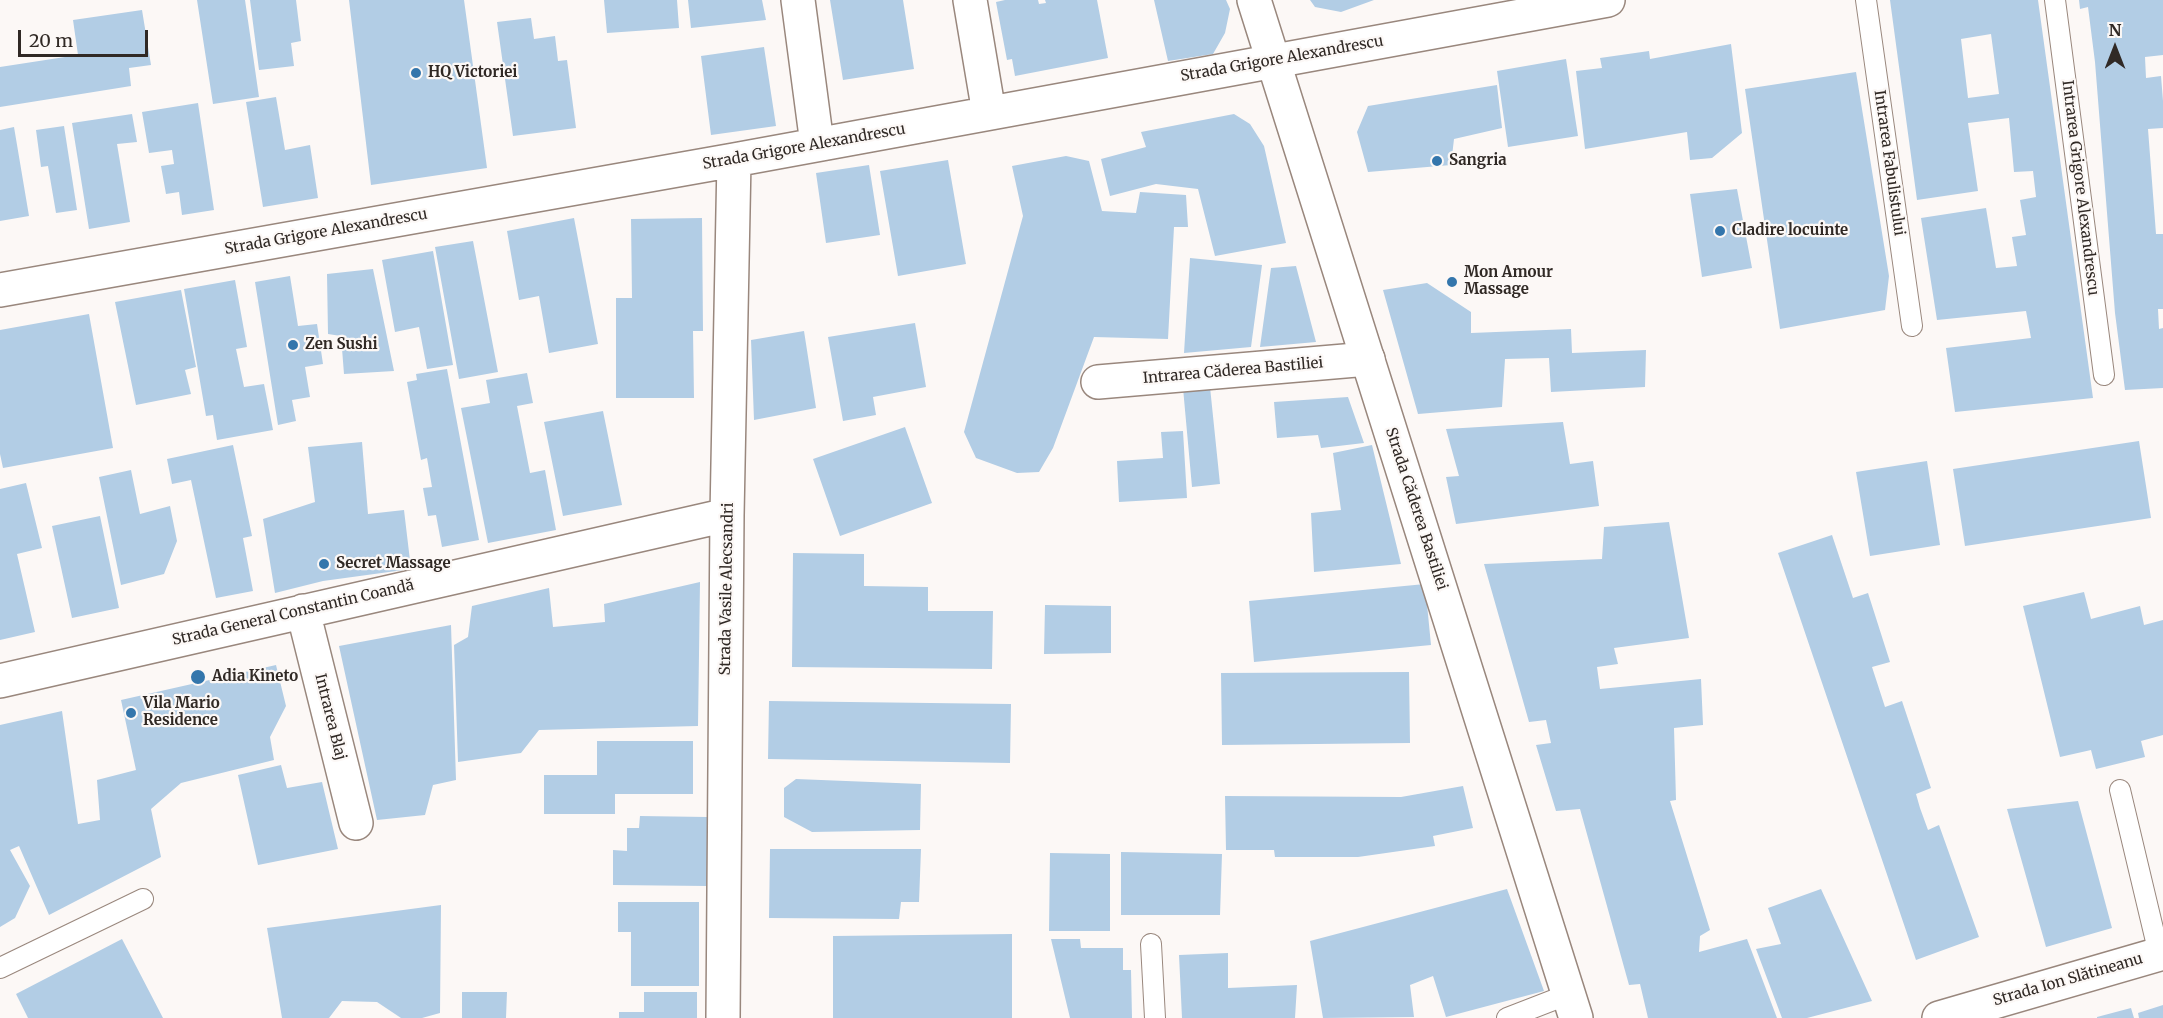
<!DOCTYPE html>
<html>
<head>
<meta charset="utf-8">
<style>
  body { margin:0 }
  #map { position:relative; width:2163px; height:1018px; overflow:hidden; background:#fcf8f6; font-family:Merriweather,serif }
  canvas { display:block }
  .north { position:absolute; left:2085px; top:18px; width:60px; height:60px; -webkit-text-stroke:4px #fcf8f6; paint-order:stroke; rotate:0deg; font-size:16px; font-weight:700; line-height:24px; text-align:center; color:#302925 }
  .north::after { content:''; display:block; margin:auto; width:21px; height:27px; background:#302925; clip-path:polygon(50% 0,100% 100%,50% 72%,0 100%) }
  .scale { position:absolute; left:18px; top:30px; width:130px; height:27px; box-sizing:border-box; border:3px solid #302925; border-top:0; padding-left:8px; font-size:18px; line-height:21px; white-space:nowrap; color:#302925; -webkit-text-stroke:4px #fcf8f6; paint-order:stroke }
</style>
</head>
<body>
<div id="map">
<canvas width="2163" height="1018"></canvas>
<div class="north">N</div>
<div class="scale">20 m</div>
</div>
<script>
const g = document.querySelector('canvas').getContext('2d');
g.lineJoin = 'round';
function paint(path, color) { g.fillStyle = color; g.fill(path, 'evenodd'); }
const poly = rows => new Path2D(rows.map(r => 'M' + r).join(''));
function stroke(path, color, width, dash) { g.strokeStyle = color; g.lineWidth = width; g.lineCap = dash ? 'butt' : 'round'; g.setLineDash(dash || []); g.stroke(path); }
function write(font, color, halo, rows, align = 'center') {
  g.font = font + ' Merriweather,serif'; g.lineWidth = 4.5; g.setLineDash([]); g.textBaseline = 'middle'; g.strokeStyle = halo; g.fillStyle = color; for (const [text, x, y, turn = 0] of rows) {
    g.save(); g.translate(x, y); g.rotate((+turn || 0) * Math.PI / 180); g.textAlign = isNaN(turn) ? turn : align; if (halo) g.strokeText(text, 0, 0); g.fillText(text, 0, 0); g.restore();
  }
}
const building = poly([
  [197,0,245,0,259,97,213,104],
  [250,0,296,0,301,41,291,43,294,66,259,70],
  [349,0,464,0,487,168,371,185],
  [604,0,677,0,679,28,607,33],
  [688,0,762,0,766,20,691,28],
  [830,0,903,0,914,69,843,80],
  [1005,0,1038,0,1039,4,1046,3,1045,0,1097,0,1108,58,1015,76,1012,59,1007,60,996,2],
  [1154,0,1226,0,1230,9,1225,33,1213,54,1168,61],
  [1310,0,1374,0,1341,12,1315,7],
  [1890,0,2038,0,2093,398,1955,412,1946,348,2031,338,2026,311,1937,320,1921,218,1986,208,1996,268,2017,266,2012,237,2026,235,2020,200,2036,197,2033,171,2014,172,2009,118,1968,123,1978,191,1917,200],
  [1991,34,1999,94,1968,98,1961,39],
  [2079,0,2163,0,2163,55,2145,57,2146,78,2161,76,2163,101,2163,128,2148,129,2156,234,2163,234,2163,309,2158,309,2159,329,2163,328,2163,388,2125,390,2115,313,2095,62,2088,7,2080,9],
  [142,10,151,65,129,68,131,86,0,107,0,67,78,55,73,20],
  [531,18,534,39,555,36,558,61,567,60,576,128,513,136,497,22],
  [1731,44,1742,133,1712,158,1690,160,1687,132,1585,149,1576,71,1602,68,1600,58,1649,51,1650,59],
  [764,47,776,126,711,135,701,56],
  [1566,59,1578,136,1508,147,1497,71],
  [1856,72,1889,276,1885,310,1780,329,1745,89],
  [1497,85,1502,128,1454,139,1451,165,1368,172,1357,132,1368,106],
  [276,97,285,150,310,145,318,198,263,207,246,102],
  [198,103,214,210,182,215,179,192,166,194,161,166,174,164,172,150,149,153,142,112],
  [132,114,137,142,117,144,130,222,89,229,72,123],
  [1234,114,1250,124,1264,146,1286,243,1215,256,1198,189,1156,184,1110,196,1101,159,1146,147,1141,132],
  [64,126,77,210,56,213,48,166,41,167,36,130],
  [14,127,29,216,0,221,0,130],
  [1066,156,1089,161,1102,211,1136,213,1140,192,1186,195,1188,227,1174,227,1168,339,1094,337,1053,448,1039,472,1017,473,976,458,964,432,1023,216,1012,166],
  [948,160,966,264,898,276,880,171],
  [869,165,880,235,826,243,816,173],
  [1737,189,1752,268,1702,277,1690,194],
  [574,218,598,344,549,353,539,296,519,300,507,231],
  [702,218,703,331,693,331,694,398,616,398,616,298,632,298,631,219],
  [473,241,498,372,459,379,435,247],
  [433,251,453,365,427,369,419,327,395,332,382,260],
  [1190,258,1262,265,1251,347,1184,353],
  [1296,266,1316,342,1260,347,1271,268],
  [373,269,394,371,344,374,341,336,328,334,327,274],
  [290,276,298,326,317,324,323,364,305,367,310,397,292,400,296,421,278,425,255,282],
  [235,280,247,347,236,349,244,387,264,384,273,430,217,440,213,415,206,416,184,289],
  [1427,283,1471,312,1471,333,1571,329,1572,353,1646,350,1645,387,1551,392,1549,358,1505,359,1502,407,1418,414,1383,290],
  [181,290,196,367,185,370,191,394,136,405,115,302],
  [89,314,113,448,3,468,0,454,0,330],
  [915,323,926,387,873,397,876,415,843,421,828,337],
  [804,331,816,408,754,420,751,340],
  [447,369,479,540,442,547,436,515,428,516,423,488,432,487,427,458,421,460,407,382,417,380,416,374],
  [527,373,533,403,517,406,530,473,545,470,556,530,488,543,461,408,490,403,486,380],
  [1210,387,1220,484,1192,487,1183,388],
  [1348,397,1364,443,1321,448,1318,435,1277,438,1274,402],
  [603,411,622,505,563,516,544,422],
  [1563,422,1570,464,1593,461,1599,506,1456,524,1446,477,1459,476,1446,429],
  [905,427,932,503,840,536,813,459],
  [1183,431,1187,498,1119,502,1117,461,1163,458,1161,432],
  [2139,441,2151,518,1965,546,1953,469],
  [362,442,368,514,404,510,411,569,323,581,275,593,263,519,315,502,308,447],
  [233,445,252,536,243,538,253,591,216,598,191,480,172,484,167,459],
  [1372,445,1401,564,1314,572,1311,513,1341,510,1333,453],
  [1927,461,1940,545,1870,556,1856,472],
  [131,470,140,514,170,506,177,541,164,574,121,585,99,477],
  [26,483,42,548,17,554,35,632,0,640,0,489],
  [100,516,119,608,72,618,52,526],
  [1669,522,1689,638,1614,648,1618,664,1597,667,1600,689,1701,679,1703,725,1674,728,1676,800,1670,801,1710,930,1700,936,1699,952,1747,939,1777,1018,1648,1018,1640,984,1629,985,1580,809,1556,811,1536,745,1551,743,1546,720,1529,722,1484,564,1602,559,1604,527],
  [1832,535,1853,598,1868,593,1890,662,1872,667,1885,707,1902,701,1931,788,1916,794,1920,808,1928,830,1939,825,1979,937,1916,960,1778,553],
  [793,553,864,554,864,586,928,587,928,611,993,611,992,669,792,667],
  [700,582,698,726,539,730,521,753,458,762,454,645,468,637,472,606,549,588,553,627,605,622,604,604],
  [1425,584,1431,645,1254,662,1249,601],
  [2084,592,2091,619,2140,606,2144,625,2163,620,2163,735,2141,741,2145,757,2096,769,2091,750,2060,757,2023,606],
  [1045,605,1111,606,1111,653,1044,654],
  [451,625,456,780,433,785,425,815,377,820,339,646],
  [276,665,286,706,270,737,274,760,181,783,151,809,161,857,49,915,19,846,10,850,30,886,15,918,0,927,0,725,62,711,78,824,100,820,97,780,136,770,121,700],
  [1409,672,1410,743,1222,745,1221,673],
  [769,701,1011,704,1010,763,768,759],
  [597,741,693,741,693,794,615,794,615,814,544,814,544,775,597,775],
  [281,765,287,788,322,782,338,849,258,865,238,775],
  [796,779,921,784,920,830,812,832,784,817,784,788],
  [1463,786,1473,828,1433,836,1435,846,1358,857,1275,857,1274,850,1226,850,1225,796,1401,797],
  [2078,801,2112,928,2046,947,2007,809],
  [640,816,707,817,707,886,613,885,613,850,627,851,627,828,639,828],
  [770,849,921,849,919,902,901,902,899,919,769,918],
  [1121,852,1222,854,1220,915,1121,915],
  [1050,853,1110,854,1110,931,1049,931],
  [1507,889,1544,991,1446,1017,1433,976,1410,985,1414,1017,1323,1018,1310,941],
  [1821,889,1872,1001,1807,1018,1782,1018,1756,949,1781,944,1768,908],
  [618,902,699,902,699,986,631,986,631,932,618,932],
  [441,905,440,1013,422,1018,401,1018,377,1002,342,1001,329,1018,282,1018,267,928],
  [1012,934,1012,1018,833,1018,833,936],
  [122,939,163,1018,28,1018,16,994],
  [1051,939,1080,939,1081,948,1123,948,1123,970,1131,970,1132,1018,1070,1018],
  [1228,953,1228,988,1297,985,1295,1018,1182,1018,1179,955],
  [462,992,507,992,506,1018,462,1018],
  [644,992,697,992,697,1018,619,1018,619,1012,644,1012],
  [2163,1005,2163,1018,2139,1018,2138,1013],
  [2131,1008,2134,1018,2097,1018,2097,1017]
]);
const service = poly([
  [1866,0,1912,326],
  [2055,0,2104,375],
  [2120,790,2159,954],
  [1151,944,1155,1018],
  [0,968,143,899],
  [1507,1018,1569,994]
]);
const minor = poly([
  [798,0,817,144],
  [970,0,989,113],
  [0,290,734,160,1608,0],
  [1098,382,1368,359],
  [303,611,356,823],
  [0,681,727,515],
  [723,1018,727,515,734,160],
  [1939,1018,2163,953]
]);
const tertiary = poly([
  [1254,0,1576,1018]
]);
const markers = [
  [416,73,6,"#3476ac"],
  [1437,161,6,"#3476ac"],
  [1720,231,6,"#3476ac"],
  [1452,282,6,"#3476ac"],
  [293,345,6,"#3476ac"],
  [324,564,6,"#3476ac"],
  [198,677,8,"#3476ac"],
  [131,713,6,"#3476ac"]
];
const streetNames = [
  ["Strada Grigore Alexandrescu",1282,59,-10],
  ["Strada Grigore Alexandrescu",804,147,-10],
  ["Intrarea Fabulistului",1889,163,82],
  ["Intrarea Grigore Alexandrescu",2080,188,83],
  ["Strada Grigore Alexandrescu",326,232,-10],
  ["Intrarea Căderea Bastiliei",1233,371,-5],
  ["Strada Căderea Bastiliei",1416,509,72],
  ["Strada Vasile Alecsandri",727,589,-89],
  ["Strada General Constantin Coandă",293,613,-13],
  ["Intrarea Blaj",330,717,76],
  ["Strada Ion Slătineanu",2068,980,-16]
];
const poiNames = [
  ["HQ Victoriei",428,73],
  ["Sangria",1449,161],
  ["Cladire locuinte",1732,231],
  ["Mon Amour",1464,273],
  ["Massage",1464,290],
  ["Zen Sushi",305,345],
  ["Secret Massage",336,564],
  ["Adia Kineto",212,677],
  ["Vila Mario",143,704],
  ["Residence",143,721]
];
paint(building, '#b2cde5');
stroke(service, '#99877d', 22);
stroke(minor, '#99877d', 36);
stroke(tertiary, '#99877d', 36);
stroke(service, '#fff', 20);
stroke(minor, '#fff', 33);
stroke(tertiary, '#fff', 33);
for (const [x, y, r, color] of markers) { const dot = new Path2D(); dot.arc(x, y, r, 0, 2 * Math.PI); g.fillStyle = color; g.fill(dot); stroke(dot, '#fcf8f6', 2); }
write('15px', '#302925', '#fcf8f6', streetNames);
write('bold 15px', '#302925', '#fcf8f6', poiNames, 'left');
</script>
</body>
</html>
